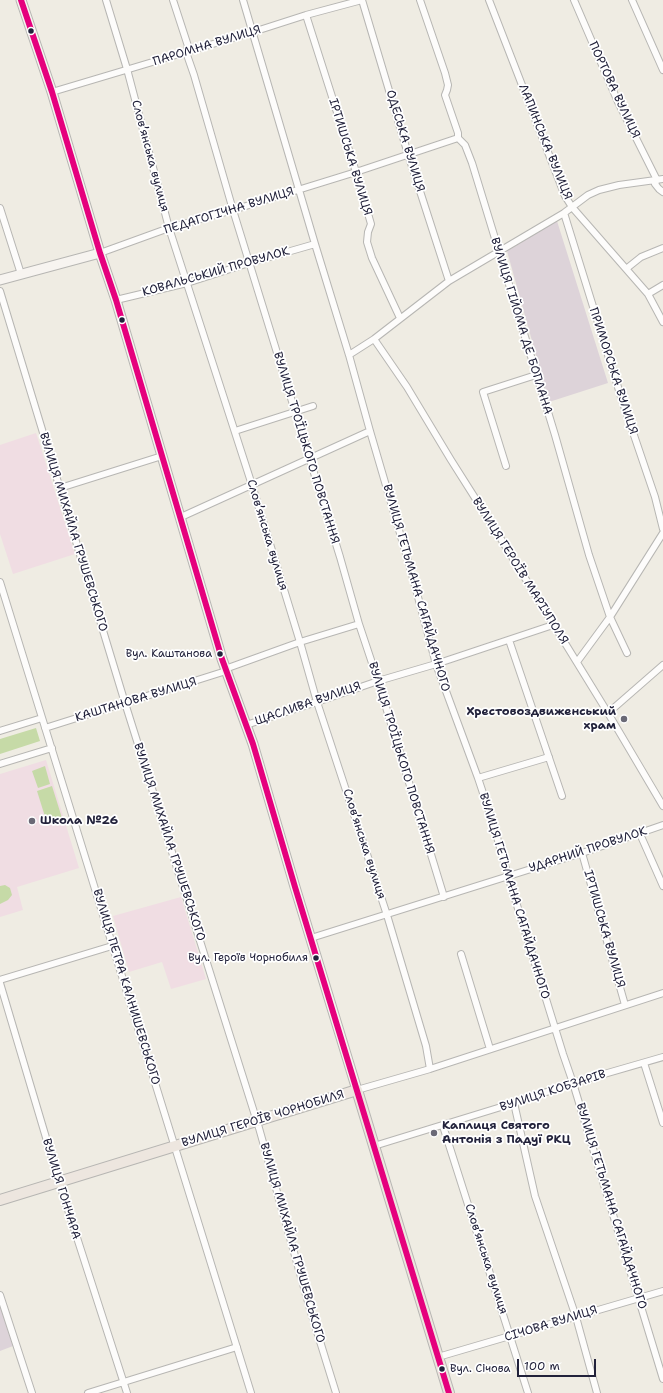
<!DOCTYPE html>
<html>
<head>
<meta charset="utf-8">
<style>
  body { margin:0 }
  #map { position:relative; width:663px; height:1393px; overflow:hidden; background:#efece3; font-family:"Shantell Sans",sans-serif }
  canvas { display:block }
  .scale { position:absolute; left:517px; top:1359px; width:79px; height:18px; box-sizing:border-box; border:2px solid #22223b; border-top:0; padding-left:5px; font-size:12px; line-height:14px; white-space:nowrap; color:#22223b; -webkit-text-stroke:3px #fff; paint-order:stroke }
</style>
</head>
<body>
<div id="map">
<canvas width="663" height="1393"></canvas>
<div class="scale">100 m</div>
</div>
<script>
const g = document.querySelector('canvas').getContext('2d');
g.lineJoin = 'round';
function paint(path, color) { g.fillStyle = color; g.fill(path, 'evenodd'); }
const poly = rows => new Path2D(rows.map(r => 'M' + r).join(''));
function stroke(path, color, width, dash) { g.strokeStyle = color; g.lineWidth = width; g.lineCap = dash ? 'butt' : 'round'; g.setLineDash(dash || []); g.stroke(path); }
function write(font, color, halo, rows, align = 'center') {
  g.font = font + ' "Shantell Sans",sans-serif'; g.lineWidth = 3.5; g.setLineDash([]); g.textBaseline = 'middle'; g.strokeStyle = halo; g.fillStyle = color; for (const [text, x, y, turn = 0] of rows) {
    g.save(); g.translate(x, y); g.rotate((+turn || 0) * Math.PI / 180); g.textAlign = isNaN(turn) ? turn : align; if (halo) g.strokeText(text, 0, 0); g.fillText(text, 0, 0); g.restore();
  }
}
const built = poly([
  [36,433,75,554,13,574,0,534,0,445],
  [46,760,79,868,17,887,23,910,0,917,0,774],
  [181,897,206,979,171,989,162,962,129,972,113,916]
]);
const industrial = poly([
  [557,221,608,383,549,402,507,251],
  [0,1305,13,1346,0,1351]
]);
const green = poly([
  [36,728,40,741,0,754,0,739],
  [45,766,50,784,38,788,32,771],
  [52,786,62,818,47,823,37,791],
  [5,885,10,888,12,895,8,900,0,904,0,886]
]);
const street = poly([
  [106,0,127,69,169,228,252,485,300,642,317,702,387,915,426,1046,430,1069],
  [173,0,188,46,186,52,194,75,233,210,340,557,359,624,378,681,444,897],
  [243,0,315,244,349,355,370,431,411,571,436,664,478,778,493,823,508,876,563,1054,573,1083,663,1379],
  [362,0,408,154,449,281],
  [420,0,445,73,448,85,447,90,445,95,458,133,458,138,465,145,472,163,555,435,589,555,610,617,627,653],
  [489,0,565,196,572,207,648,294,663,322],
  [574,0,618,102,657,180,655,184,659,189,663,192],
  [632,0,663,70],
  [306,15,356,172,371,224,368,232,367,242,372,258,400,318],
  [52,92,253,32,306,15,362,0],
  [0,208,21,274],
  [564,213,622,400,655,497,663,529],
  [100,253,169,228,233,210,356,172,458,138],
  [626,269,641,257,663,248],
  [0,291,125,703,259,1128,310,1309,336,1393],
  [648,294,663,285],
  [116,300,187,283,249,263,315,244],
  [374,339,407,387,451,460,501,539,608,713,663,806],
  [349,355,374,339,449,281,564,213,588,195,599,190,619,185,663,179],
  [235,431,313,406],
  [506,466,483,392,536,375],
  [60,488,162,456],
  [181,517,370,431],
  [0,582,251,1393],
  [509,640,562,796],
  [577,662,610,617,663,533],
  [225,669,300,642,359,624],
  [608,713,663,665],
  [246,725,317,702,378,681,436,664,553,625],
  [45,728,226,671],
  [0,731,42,718],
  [0,764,52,748],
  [478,778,549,757],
  [640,834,663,886],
  [582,853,625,1005],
  [311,938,582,853,663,825],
  [461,954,490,1049],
  [0,980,112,946],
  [0,983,61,1188,127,1393],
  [644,1063,663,1123],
  [357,1090,430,1069,663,993],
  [514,1103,535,1196,576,1317,597,1393],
  [443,1126,528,1393],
  [374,1146,514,1103,573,1083,663,1057],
  [0,1295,32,1393],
  [438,1357,663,1291],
  [88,1393,237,1347]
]);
const secondary = poly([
  [21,0,52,92,100,253,116,300,222,659,253,744,295,887,357,1090],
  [0,280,100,253]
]);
const primary = poly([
  [0,1200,357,1090,449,1393]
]);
const bus1 = poly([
  [21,0,52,92,100,253,116,300,222,659,253,744,295,887,449,1393]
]);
const markers = [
  [31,31,3.5,"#22223b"],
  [122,320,3.5,"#22223b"],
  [220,654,3.5,"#22223b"],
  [624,719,4,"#6a6976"],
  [32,821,4,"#6a6976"],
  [316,958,3.5,"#22223b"],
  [434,1133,4,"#6a6976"],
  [442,1369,3.5,"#22223b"]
];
const busNames = [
  ["Вул. Каштанова",212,654],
  ["Вул. Героїв Чорнобиля",308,958],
  ["Вул. Січова",450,1369,"left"]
];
const streetNames = [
  ["ПАРОМНА ВУЛИЦЯ",207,46,-17],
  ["ПОРТОВА ВУЛИЦЯ",614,90,65],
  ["ОДЕСЬКА ВУЛИЦЯ",405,141,73],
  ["ЛАПИНСЬКА ВУЛИЦЯ",545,142,68],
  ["Словʼянська вулиця",150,156,75],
  ["ІРТИШСЬКА ВУЛИЦЯ",350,157,73],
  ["ПЕДАГОГІЧНА ВУЛИЦЯ",229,211,-17],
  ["КОВАЛЬСЬКИЙ ПРОВУЛОК",216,272,-16],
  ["ВУЛИЦЯ ГІЙОМА ДЕ БОПЛАНА",521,326,73],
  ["ПРИМОРСЬКА ВУЛИЦЯ",613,371,72],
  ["ВУЛИЦЯ ТРОЇЦЬКОГО ПОВСТАННЯ",306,448,73],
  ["ВУЛИЦЯ МИХАЙЛА ГРУШЕВСЬКОГО",73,532,73],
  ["Словʼянська вулиця",267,535,73],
  ["ВУЛИЦЯ ГЕРОЇВ МАРІУПОЛЯ",520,571,58],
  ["ВУЛИЦЯ ГЕТЬМАНА САГАЙДАЧНОГО",416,588,74],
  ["КАШТАНОВА ВУЛИЦЯ",136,700,-17],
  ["ЩАСЛИВА ВУЛИЦЯ",308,704,-19],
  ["ВУЛИЦЯ ТРОЇЦЬКОГО ПОВСТАННЯ",401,758,73],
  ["ВУЛИЦЯ МИХАЙЛА ГРУШЕВСЬКОГО",169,842,72],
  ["Словʼянська вулиця",364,844,72],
  ["УДАРНИЙ ПРОВУЛОК",588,850,-18],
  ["ВУЛИЦЯ ГЕТЬМАНА САГАЙДАЧНОГО",514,896,73],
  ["ІРТИШСЬКА ВУЛИЦЯ",604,929,74],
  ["ВУЛИЦЯ ПЕТРА КАЛНИШЕВСЬКОГО",126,987,73],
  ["ВУЛИЦЯ КОБЗАРІВ",553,1091,-18],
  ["ВУЛИЦЯ ГЕРОЇВ ЧОРНОБИЛЯ",263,1119,-17],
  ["ВУЛИЦЯ ГОНЧАРА",61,1189,73],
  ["ВУЛИЦЯ ГЕТЬМАНА САГАЙДАЧНОГО",611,1206,73],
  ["ВУЛИЦЯ МИХАЙЛА ГРУШЕВСЬКОГО",292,1243,74],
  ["Словʼянська вулиця",486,1259,72],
  ["СІЧОВА ВУЛИЦЯ",551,1324,-17]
];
const poiNames = [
  ["Хрестовоздвиженський",616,712,"right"],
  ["храм",616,726,"right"],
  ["Школа №26",40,821],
  ["Каплиця Святого",442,1126],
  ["Антонія з Падуї РКЦ",442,1140]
];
paint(built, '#f0dde3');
paint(industrial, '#ddd3d9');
paint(green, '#c6daa7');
stroke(street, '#b7b6b3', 8);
stroke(secondary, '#b7b6b3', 11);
stroke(primary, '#b7b6b3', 12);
stroke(street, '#fdfcfb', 6);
stroke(secondary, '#f7f4f0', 9);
stroke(primary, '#ede6df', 10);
stroke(bus1, '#e5007d', 6);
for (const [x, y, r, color] of markers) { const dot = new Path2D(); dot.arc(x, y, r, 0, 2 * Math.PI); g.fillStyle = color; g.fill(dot); stroke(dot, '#fff', 1.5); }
write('11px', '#22223b', '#fff', busNames, 'right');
write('12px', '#22223b', '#fff', streetNames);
write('bold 12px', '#22223b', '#fff', poiNames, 'left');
</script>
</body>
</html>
